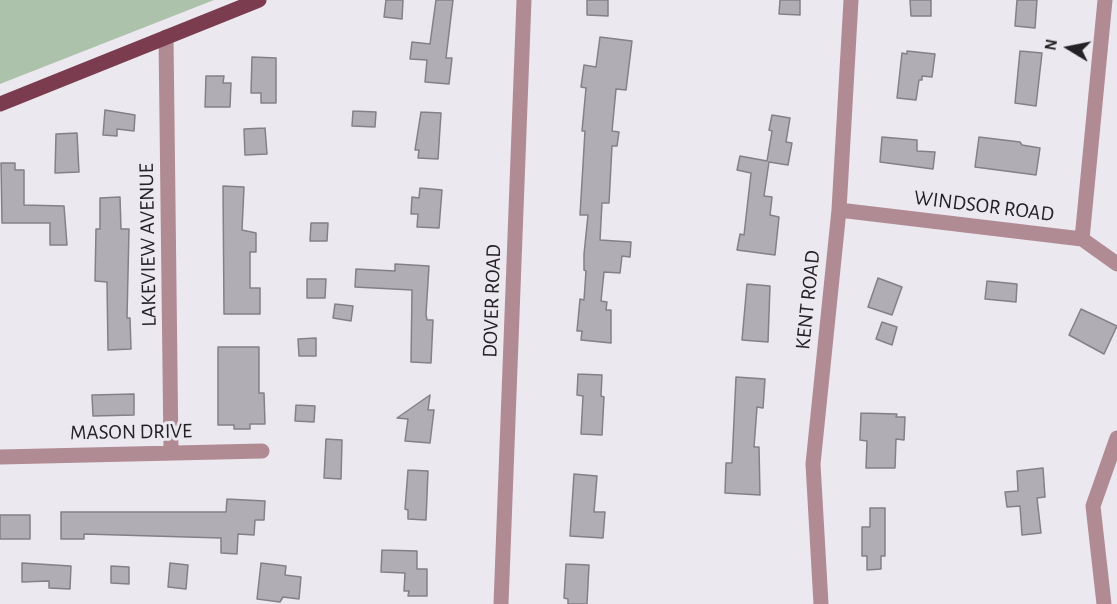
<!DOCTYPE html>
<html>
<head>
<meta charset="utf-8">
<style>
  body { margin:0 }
  #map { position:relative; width:1117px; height:604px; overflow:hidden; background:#ece8ef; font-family:"Alegreya Sans",sans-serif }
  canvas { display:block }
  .north { position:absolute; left:1039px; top:18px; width:60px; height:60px; -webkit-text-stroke:4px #ece8ef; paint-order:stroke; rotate:280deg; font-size:16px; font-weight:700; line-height:24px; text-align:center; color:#242225 }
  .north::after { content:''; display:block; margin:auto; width:21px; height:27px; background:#242225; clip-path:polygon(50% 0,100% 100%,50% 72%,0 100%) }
</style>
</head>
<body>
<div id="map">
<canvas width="1117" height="604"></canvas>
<div class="north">N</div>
</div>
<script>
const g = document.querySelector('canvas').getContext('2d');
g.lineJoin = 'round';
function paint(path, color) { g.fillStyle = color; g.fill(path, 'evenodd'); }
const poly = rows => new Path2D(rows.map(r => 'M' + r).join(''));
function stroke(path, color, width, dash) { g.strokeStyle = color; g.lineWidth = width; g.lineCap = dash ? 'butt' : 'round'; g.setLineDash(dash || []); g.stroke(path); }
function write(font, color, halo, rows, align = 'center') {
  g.font = font + ' "Alegreya Sans",sans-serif'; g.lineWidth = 6; g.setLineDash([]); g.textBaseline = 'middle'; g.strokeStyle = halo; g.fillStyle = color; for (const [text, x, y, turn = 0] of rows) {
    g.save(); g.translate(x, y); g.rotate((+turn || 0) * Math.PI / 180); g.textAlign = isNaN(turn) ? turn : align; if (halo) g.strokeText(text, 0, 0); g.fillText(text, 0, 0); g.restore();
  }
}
const green = poly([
  [0,0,214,0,0,84]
]);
const building = poly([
  [386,0,403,0,402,19,384,17,386,0],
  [436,0,453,0,446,58,452,58,449,84,425,82,427,60,410,59,412,42,430,44,436,0],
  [587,0,608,0,608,16,587,15,587,0],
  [780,0,800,0,800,15,779,14,780,0],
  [910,0,931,0,931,16,911,16,910,0],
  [1017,0,1037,0,1035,28,1015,26,1017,0],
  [600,37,632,41,626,90,616,89,612,131,619,132,617,146,612,146,609,203,602,203,600,240,631,242,630,257,622,256,620,273,604,272,601,301,607,302,606,310,611,310,611,343,581,340,582,331,577,331,580,299,584,300,586,271,584,270,584,254,588,215,580,215,585,131,582,131,586,88,581,87,584,65,596,67,600,37],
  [907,51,935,54,932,77,922,76,922,80,919,80,916,100,897,98,902,53,907,54,907,51],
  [1020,51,1042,53,1036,106,1015,103,1020,51],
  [252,57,276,58,276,103,261,103,261,93,251,93,252,57],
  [206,76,224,76,223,83,231,83,230,107,205,107,206,76],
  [105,110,135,115,134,131,117,129,117,136,103,135,105,110],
  [353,111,376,112,375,127,352,126,353,111],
  [421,112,441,113,438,159,418,158,419,150,415,150,421,112],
  [772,115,790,118,786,142,792,143,788,165,769,162,764,196,772,197,770,215,779,217,775,255,737,250,740,234,744,235,751,173,737,170,740,156,767,161,772,131,769,130,772,115],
  [265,128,267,154,245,155,244,129,265,128],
  [77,133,79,172,55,173,56,134,77,133],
  [882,137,917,140,917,151,935,152,933,169,880,162,882,137],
  [979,137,1020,142,1022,145,1040,148,1036,175,975,167,979,137],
  [1,163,15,163,15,170,24,170,24,205,64,206,67,245,50,245,50,223,2,223,1,163],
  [223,186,244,187,242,230,256,233,256,252,250,252,250,288,260,288,260,314,224,314,223,186],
  [420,188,442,190,439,228,417,227,418,214,411,214,412,197,419,198,420,188],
  [120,197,121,229,129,229,127,318,130,318,131,349,108,350,107,282,95,281,96,229,100,229,100,198,120,197],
  [311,223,328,223,327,241,310,241,311,223],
  [395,264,429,266,426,314,427,320,433,320,431,363,411,362,412,290,355,287,356,269,395,271,395,264],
  [878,278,902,287,892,315,868,307,878,278],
  [307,279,326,279,325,298,307,298,307,279],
  [987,281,1017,284,1016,302,985,299,987,281],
  [747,284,770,286,768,342,742,340,747,284],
  [335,304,353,306,351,321,333,318,335,304],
  [1081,309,1117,326,1104,354,1069,335,1081,309],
  [882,322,897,327,892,345,876,339,882,322],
  [316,338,316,356,299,356,298,339,316,338],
  [218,347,259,347,259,393,264,393,265,424,250,424,250,429,234,429,234,425,218,425,218,347],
  [578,374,602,375,601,396,604,397,602,435,581,434,583,396,577,395,578,374],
  [736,377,765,379,763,408,757,407,754,447,759,447,760,495,725,493,726,463,732,463,736,377],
  [134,394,134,415,93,416,92,395,134,394],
  [430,395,428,410,434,410,430,443,405,441,408,419,397,418,430,395],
  [296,405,315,406,314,422,295,421,296,405],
  [861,413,897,414,896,417,905,417,904,440,896,439,895,468,866,468,867,441,860,440,861,413],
  [326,439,342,440,341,479,324,478,326,439],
  [1043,468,1045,497,1037,498,1041,533,1022,535,1020,506,1007,507,1005,492,1018,491,1017,471,1043,468],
  [408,470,428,471,426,520,408,519,408,510,405,509,408,470],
  [574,474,597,476,594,512,605,512,603,538,570,536,574,474],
  [227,499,265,501,264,520,255,520,254,535,238,534,237,554,221,553,221,538,84,534,84,539,61,539,61,512,226,512,227,499],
  [870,508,885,508,885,556,881,556,881,569,867,570,867,556,862,556,862,527,870,527,870,508],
  [0,515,30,515,30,539,0,539,0,515],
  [382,550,417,551,417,569,427,569,427,596,408,596,409,591,404,591,405,573,381,572,382,550],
  [22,563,71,566,70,589,49,588,49,581,22,582,22,563],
  [170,563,188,565,186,589,168,587,170,563],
  [261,563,286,566,285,575,301,577,299,599,283,597,280,602,257,599,261,563],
  [566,564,589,565,587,604,568,604,568,599,564,598,566,564],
  [111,566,129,567,129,584,111,583,111,566]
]);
const minor = poly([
  [166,37,171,452],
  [839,210,1082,239,1117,264],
  [1082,239,1105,0],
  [0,457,262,451],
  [501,604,524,0],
  [821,604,813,464,839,210,851,0],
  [1104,604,1093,506,1117,438]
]);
const major = poly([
  [0,104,259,0]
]);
const streetNames = [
  ["WINDSOR ROAD",984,206,7],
  ["LAKEVIEW AVENUE",148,245,-91],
  ["KENT ROAD",808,300,-84],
  ["DOVER ROAD",492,301,-88],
  ["MASON DRIVE",131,432,-1]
];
paint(green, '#adc2ab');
paint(building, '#b0adb4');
stroke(building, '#838087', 1.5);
stroke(minor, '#b18b94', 15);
stroke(major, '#7b3c4f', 15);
write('21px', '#242225', '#ece8ef', streetNames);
</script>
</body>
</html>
